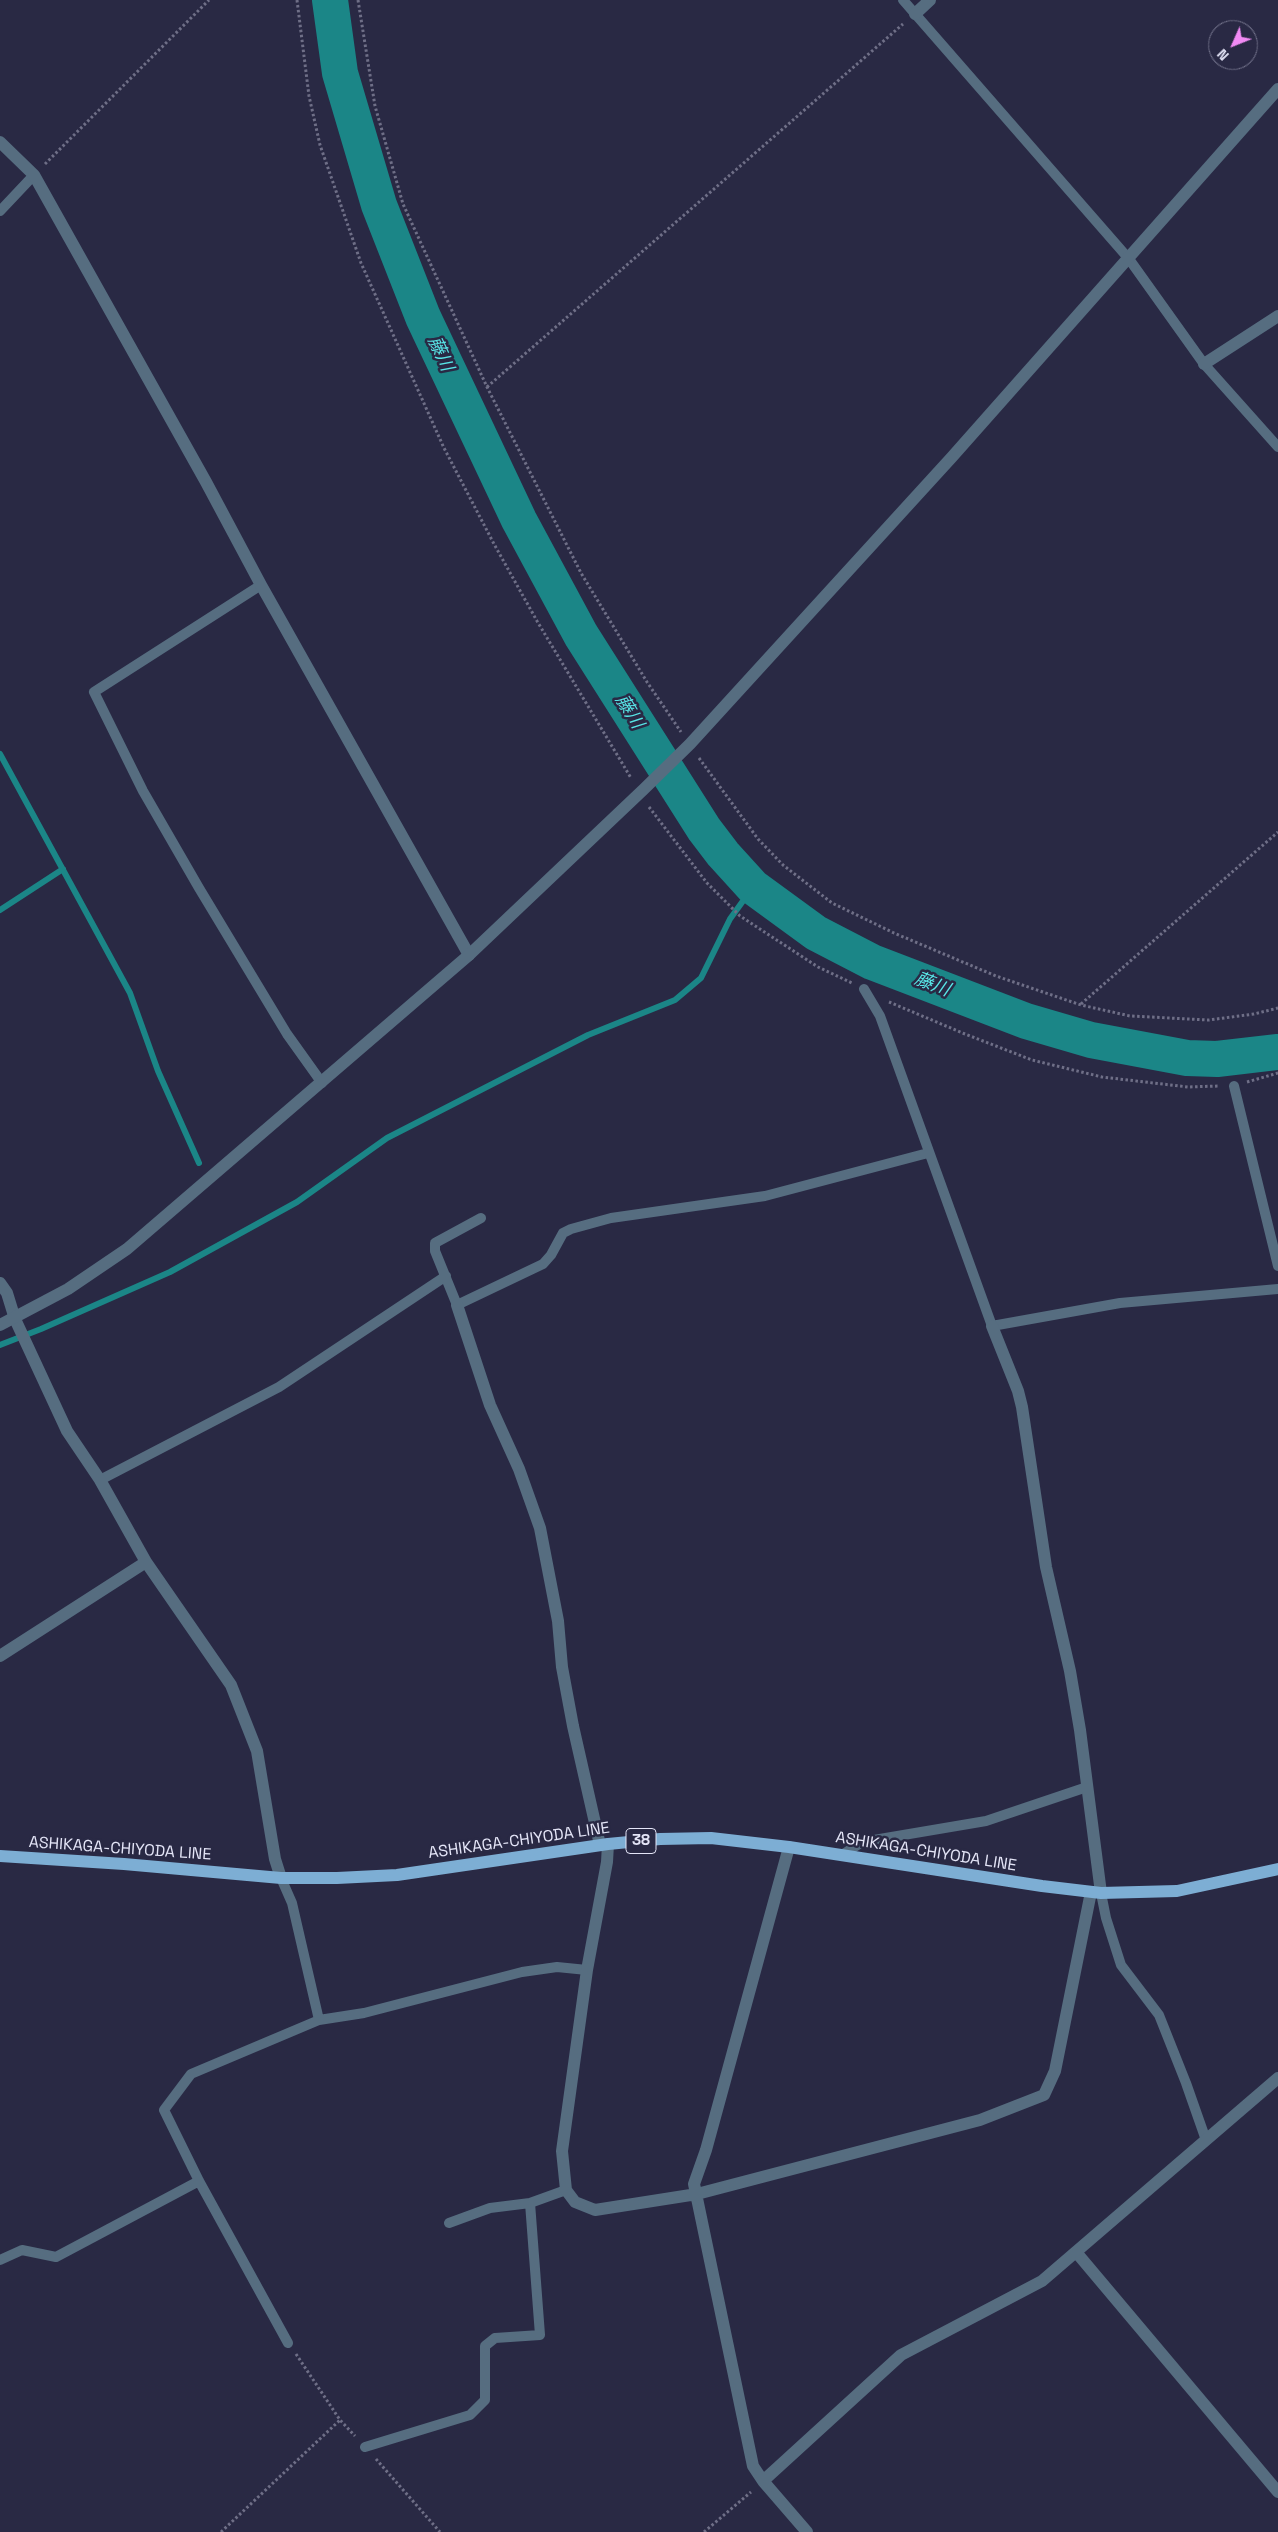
<!DOCTYPE html>
<html>
<head>
<meta charset="utf-8">
<style>
  body { margin:0 }
  #map { position:relative; width:1278px; height:2532px; overflow:hidden; background:#292944; font-family:"Space Grotesk",sans-serif }
  canvas { display:block }
  .north { position:absolute; left:1208px; top:20px; width:50px; height:50px; box-sizing:border-box; background:#292944; border:1px solid #74748c; border-radius:50%; rotate:226deg; font-size:14px; font-weight:700; line-height:20px; text-align:center; color:#e4e5f7 }
  .north::after { content:''; display:block; margin:auto; width:18px; height:22px; background:#f18af4; clip-path:polygon(50% 0,100% 100%,50% 72%,0 100%) }
</style>
</head>
<body>
<div id="map">
<canvas width="1278" height="2532"></canvas>
<div class="north">N</div>
</div>
<script>
const g = document.querySelector('canvas').getContext('2d');
g.lineJoin = 'round';
const poly = rows => new Path2D(rows.map(r => 'M' + r).join(''));
function stroke(path, color, width, dash) { g.strokeStyle = color; g.lineWidth = width; g.lineCap = dash ? 'butt' : 'round'; g.setLineDash(dash || []); g.stroke(path); }
function write(font, color, halo, rows, align = 'center') {
  g.font = font + ' "Space Grotesk","Noto Sans JP",sans-serif'; g.lineWidth = 5; g.setLineDash([]); g.textBaseline = 'middle'; g.strokeStyle = halo; g.fillStyle = color; for (const [text, x, y, turn = 0] of rows) {
    g.save(); g.translate(x, y); g.rotate((+turn || 0) * Math.PI / 180); g.textAlign = isNaN(turn) ? turn : align; if (halo) g.strokeText(text, 0, 0); g.fillText(text, 0, 0); g.restore();
  }
}
const stream = poly([
  [0,754,130,993,158,1071,199,1163],
  [0,910,63,869],
  [0,1345,41,1329,170,1272,297,1202,387,1138,588,1035,675,1000,701,978,730,919,753,887]
]);
const river = poly([
  [330,0,340,73,379,205,423,317,519,520,581,635,704,829,723,854,753,887,816,933,872,962,1026,1021,1091,1040,1187,1058,1217,1059,1278,1052]
]);
const path = poly([
  [297,0,309,96,320,145,361,263,444,448,494,544,537,621,631,778],
  [358,0,375,106,403,204,487,387,581,573,647,682,681,732],
  [45,164,209,0],
  [487,387,903,24],
  [699,758,758,839,783,865,832,903,894,933,996,976,1081,1005,1130,1016,1209,1020,1254,1014,1278,1008],
  [649,807,707,883,740,916,818,967,852,983],
  [889,1002,965,1034,1032,1060,1102,1077,1188,1087,1219,1086],
  [1081,1004,1278,832],
  [1247,1082,1278,1073],
  [296,2354,340,2420,355,2436],
  [376,2459,440,2532],
  [221,2532,340,2420],
  [704,2532,751,2492]
]);
const service = poly([
  [903,0,1129,259,1204,364,1278,447],
  [0,211,34,175],
  [261,585,94,692,143,791,199,888,287,1034,322,1083],
  [864,989,880,1016,992,1326,1120,1303,1278,1289],
  [1234,1086,1278,1266],
  [481,1218,435,1243,435,1251,457,1305,543,1264,551,1255,563,1233,571,1229,611,1218,765,1196,928,1153],
  [100,1480,279,1387,446,1276],
  [842,1855,862,1842,986,1821,1087,1787],
  [281,1878,292,1903,319,2020,191,2074,164,2110,199,2181,288,2343],
  [1101,1893,1106,1918,1121,1965,1159,2015,1186,2083,1206,2140],
  [319,2020,364,2013,522,1972,557,1967,587,1970],
  [449,2223,490,2208,530,2203,566,2190],
  [0,2260,22,2250,56,2257,199,2181],
  [365,2447,470,2415,485,2400,485,2346,495,2338,540,2335,530,2203]
]);
const minor = poly([
  [915,14,930,0],
  [0,142,34,175,206,482,261,585,469,955],
  [1204,364,1278,316],
  [0,1283,7,1293,15,1319,67,1431,100,1480,146,1562,231,1685,257,1751,275,1859,281,1878],
  [457,1305,490,1405,519,1469,540,1528,558,1621,562,1667,573,1726,600,1845],
  [992,1326,1018,1391,1022,1407,1046,1567,1070,1671,1080,1730,1101,1893],
  [0,1656,146,1562],
  [608,1844,607,1862,587,1970,562,2151,566,2190,575,2202,595,2210,697,2194,980,2120,1044,2095,1055,2071,1091,1892],
  [789,1847,706,2150,694,2184,753,2466,763,2481,807,2532],
  [1076,2252,1278,2492],
  [763,2481,901,2355,1042,2281,1278,2078]
]);
const tertiary = poly([
  [0,1325,68,1289,127,1249,469,955,644,789,690,744,952,457,1278,89]
]);
const primary = poly([
  [0,1856,124,1864,281,1878,337,1878,397,1875,608,1844,660,1839,711,1838,789,1847,1042,1886,1101,1893,1177,1891,1278,1869]
]);
const shields = [
  [641,1841,30]
];
const shieldNames = [
  ["38",641,1841]
];
const streetNames = [
  ["ASHIKAGA-CHIYODA LINE",519,1841,-8],
  ["ASHIKAGA-CHIYODA LINE",120,1849,4],
  ["ASHIKAGA-CHIYODA LINE",926,1852,9]
];
const waterNames = [
  ["藤川",440,354,65],
  ["藤川",629,712,58],
  ["藤川",932,985,21]
];
stroke(stream, '#1b8687', 6);
stroke(river, '#1b8687', 36);
stroke(path, '#6f6f87', 3, [2.5, 2.5]);
stroke(service, '#566d80', 10);
stroke(minor, '#566d80', 12);
stroke(tertiary, '#566d80', 12);
stroke(primary, '#7daed4', 12);
for (const [x, y, w] of shields) { const box = new Path2D(); box.roundRect(x - w / 2, y - 12.5, w, 25, 4); g.fillStyle = '#292944'; g.fill(box); stroke(box, '#e4e5f7', 1); }
write('bold 15px', '#e4e5f7', null, shieldNames);
write('16px', '#e4e5f7', '#292944', streetNames);
write('italic 18px', '#58e5e6', '#292944', waterNames);
</script>
</body>
</html>
